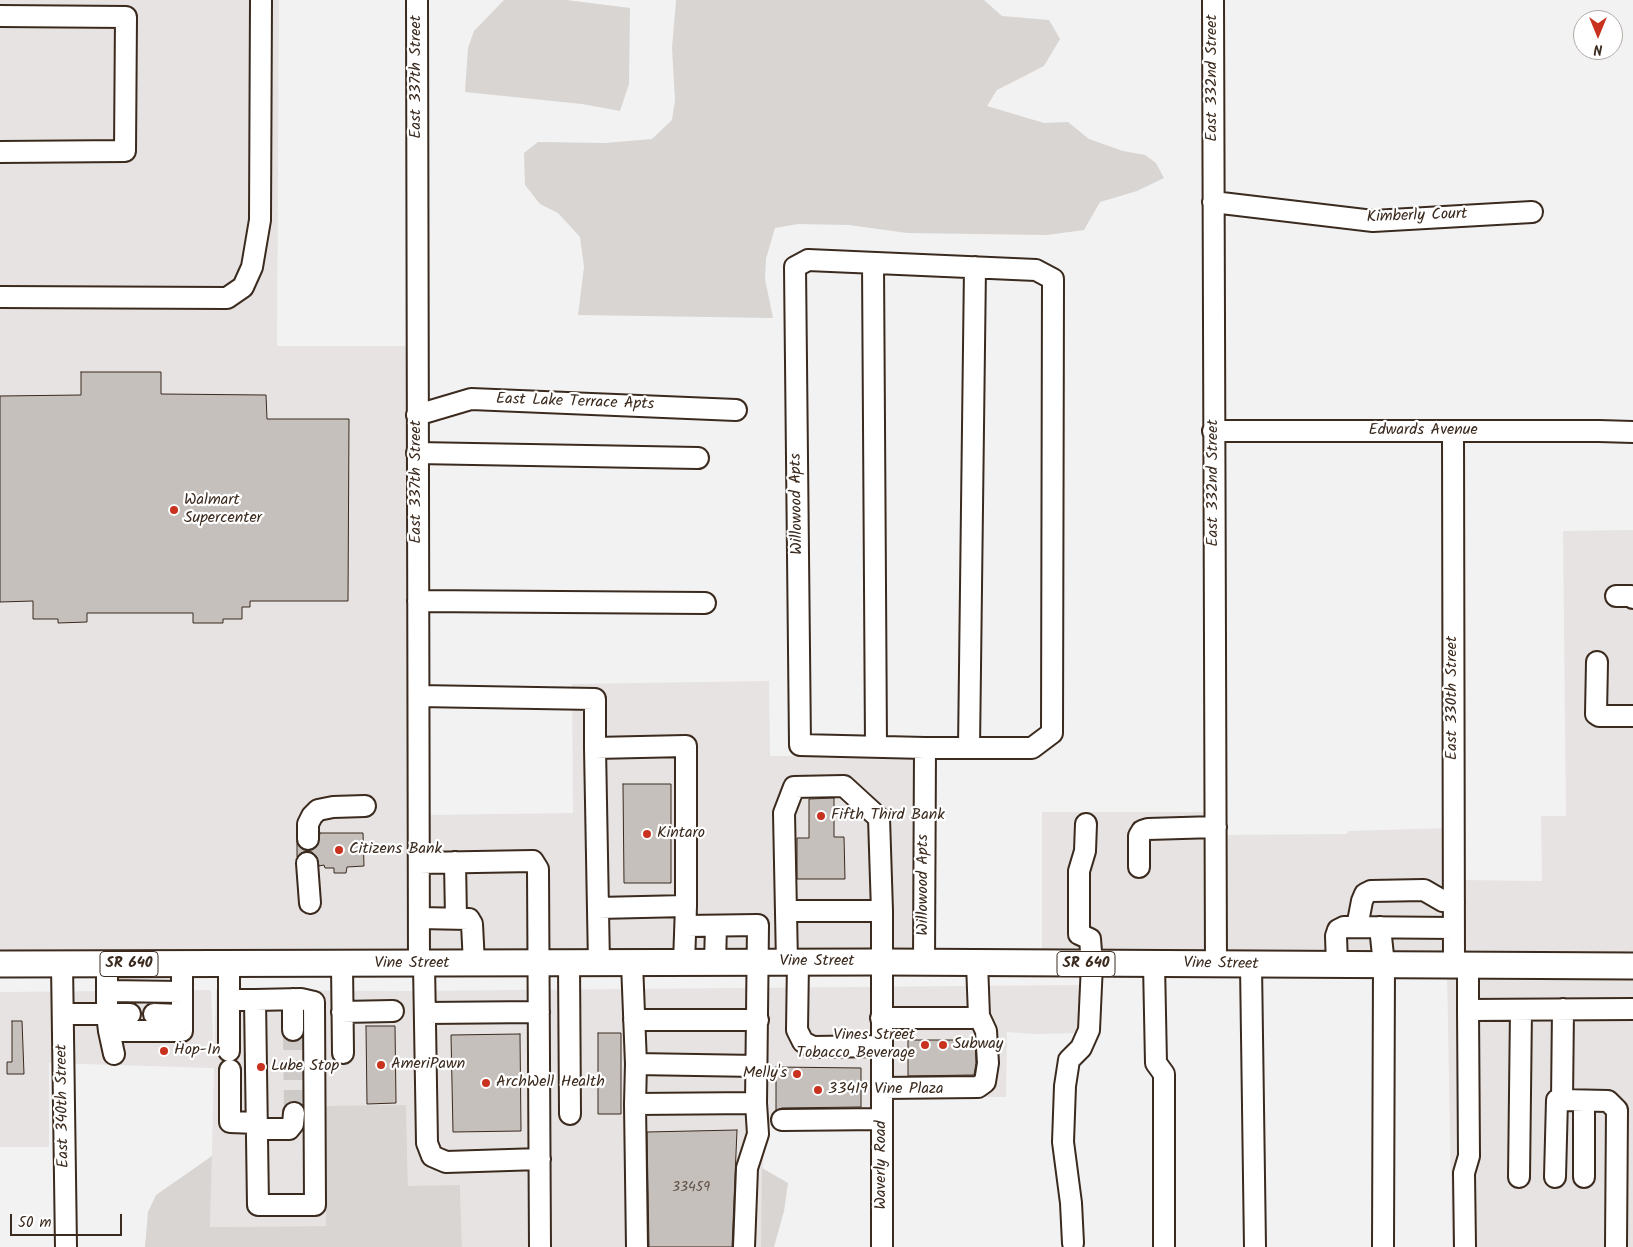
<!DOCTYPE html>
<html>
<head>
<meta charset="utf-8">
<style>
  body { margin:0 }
  #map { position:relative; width:1633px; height:1247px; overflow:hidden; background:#f3f2f2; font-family:Kalam,sans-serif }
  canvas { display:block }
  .north { position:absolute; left:1573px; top:10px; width:50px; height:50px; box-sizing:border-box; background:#fff; border:1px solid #b1aaa5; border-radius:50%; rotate:180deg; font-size:14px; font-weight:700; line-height:20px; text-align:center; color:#3b2a1e }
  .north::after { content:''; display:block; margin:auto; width:18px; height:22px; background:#c8321e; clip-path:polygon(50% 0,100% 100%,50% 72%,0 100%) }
  .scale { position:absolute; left:10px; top:1214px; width:112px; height:22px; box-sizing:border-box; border:2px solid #3b2a1e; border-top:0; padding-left:6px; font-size:15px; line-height:18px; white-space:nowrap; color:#3b2a1e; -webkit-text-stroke:4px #fff; paint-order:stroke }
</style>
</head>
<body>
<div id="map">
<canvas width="1633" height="1247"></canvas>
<div class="north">N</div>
<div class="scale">50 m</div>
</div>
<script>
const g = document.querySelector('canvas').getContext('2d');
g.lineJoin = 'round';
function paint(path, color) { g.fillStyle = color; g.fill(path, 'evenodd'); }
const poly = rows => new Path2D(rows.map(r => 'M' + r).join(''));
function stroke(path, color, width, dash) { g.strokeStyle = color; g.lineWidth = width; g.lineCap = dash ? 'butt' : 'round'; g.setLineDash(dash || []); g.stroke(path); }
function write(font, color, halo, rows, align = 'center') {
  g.font = font + ' Kalam,sans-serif'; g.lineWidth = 4.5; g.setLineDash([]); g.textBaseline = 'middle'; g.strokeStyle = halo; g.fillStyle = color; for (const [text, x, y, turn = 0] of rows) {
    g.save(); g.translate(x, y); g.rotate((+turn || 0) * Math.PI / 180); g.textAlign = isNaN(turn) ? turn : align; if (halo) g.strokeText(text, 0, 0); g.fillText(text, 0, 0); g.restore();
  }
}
const built = poly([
  [0,0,279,0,277,346,413,346,416,960,0,959],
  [1633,530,1633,961,1456,962,1456,880,1542,881,1541,816,1566,816,1563,531],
  [769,681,770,756,919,756,919,957,423,960,424,815,573,813,572,684],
  [1042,812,1211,812,1213,961,1042,960],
  [1451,828,1451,962,1219,963,1218,835,1347,834,1348,831],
  [1633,969,1633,1247,1452,1247,1447,970],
  [1081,985,1081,1033,1036,1034,1007,1032,1006,1097,872,1097,872,1124,764,1125,761,1247,462,1247,460,1185,408,1187,406,1106,325,1107,327,1226,210,1227,214,1068,49,1063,49,1147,0,1147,0,992,211,990,214,1058,216,990,405,991]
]);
const green = poly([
  [504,0,566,0,630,8,629,84,620,111,582,104,465,92,468,48,474,31],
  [676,0,984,0,1002,16,1049,20,1060,39,1044,66,997,90,987,106,1044,123,1068,122,1089,139,1123,151,1145,155,1156,163,1164,178,1137,191,1100,202,1084,230,1047,235,907,233,849,225,798,224,775,228,766,259,765,279,773,318,578,315,584,267,580,237,558,213,540,204,525,185,524,153,538,142,605,143,652,139,672,120,675,100,672,48],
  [406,1105,408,1186,460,1185,462,1247,145,1247,148,1212,156,1195,212,1156,210,1227,326,1226,325,1106],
  [762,1168,788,1183,784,1211,774,1247,761,1247]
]);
const building = poly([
  [81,372,161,372,161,394,266,395,267,419,349,419,348,601,250,601,250,607,242,607,242,619,223,619,223,623,193,623,193,613,87,613,87,622,58,623,58,619,33,619,33,601,0,602,0,396,81,395,81,372],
  [623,784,671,784,671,883,624,883,623,784],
  [834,798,834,837,844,837,845,879,797,879,797,838,809,838,809,799,834,798],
  [320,833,363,833,364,866,347,867,346,873,334,873,334,868,325,868,324,865,319,866,317,857,312,852,306,851,301,853,297,857,297,841,298,845,303,849,308,851,313,849,318,844,320,833],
  [12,1021,22,1021,24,1074,7,1074,7,1062,12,1062,12,1021],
  [366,1026,395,1026,396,1103,367,1104,366,1026],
  [598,1033,621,1033,621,1114,598,1114,598,1033],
  [520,1034,521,1131,453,1132,451,1035,520,1034],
  [908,1040,975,1040,976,1063,974,1075,908,1076,908,1040],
  [776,1067,861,1068,861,1107,782,1108,776,1110,776,1067],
  [737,1130,732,1247,649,1247,647,1132,737,1130]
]);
const minorTunnel = poly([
  [293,1030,294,1113]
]);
const minor = poly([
  [417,0,419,964],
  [1213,0,1216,965],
  [0,16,126,17,125,151,0,152],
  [1213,202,1373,221,1532,212],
  [873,263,876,747],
  [0,297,227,298,243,287,252,267,260,220,261,0],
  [417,415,471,399,736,410],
  [1213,431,1599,431,1633,432],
  [1453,431,1454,966],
  [417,453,698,458],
  [1616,596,1631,596,1633,598],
  [418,601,705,603],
  [1597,662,1596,714,1599,716,1633,716],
  [419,696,595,699,595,748],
  [969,748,975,267],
  [308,839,308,824,312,816,318,810,333,807,365,806],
  [455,862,456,918],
  [307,863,310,903],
  [419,863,533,861,538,869,540,1247],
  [1139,867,1139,836,1142,831,1148,829,1216,827],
  [598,908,686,906],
  [786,911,882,911],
  [419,918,469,919,472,924,474,964],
  [1357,927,1362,901,1365,894,1371,891,1424,890,1443,901,1454,902],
  [1380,927,1384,965,1383,1247],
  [798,962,797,1030,803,1042,813,1047,881,1046],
  [924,962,925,748,800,745,795,267,808,260,1036,270,1053,279,1052,733,1032,748,925,748],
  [569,963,570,1114],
  [632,963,636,1064,635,1104,756,1103,758,925,686,926],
  [715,963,716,926],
  [787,963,784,813,794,787,844,786,879,818,882,911,882,1247],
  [62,964,66,1247],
  [107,964,107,1014,109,1031,114,1054],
  [229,964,229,1051],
  [342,964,343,1053],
  [424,964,427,1143,432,1156,446,1162,540,1159],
  [599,964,595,748,686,746,686,906,684,963],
  [1154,964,1156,1063,1164,1074,1164,1247],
  [1251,965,1255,1247],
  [1337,965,1336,936,1338,930,1344,927,1454,928],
  [1468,966,1468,1010,1633,1009],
  [107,991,182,992],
  [293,999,293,1030],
  [229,1000,255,1000,258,1205,315,1205,314,1002,301,999,255,1000],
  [1563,1009,1562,1100,1608,1101,1617,1110,1616,1247],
  [342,1012,393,1011],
  [425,1013,539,1012],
  [63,1014,130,1014],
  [154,1014,182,1015,182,964],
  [881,1018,971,1018,979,1016,977,963],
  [634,1020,758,1020],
  [109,1031,182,1031,182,1015],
  [636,1064,757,1066],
  [230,1070,230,1122,257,1123],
  [882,1088,978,1087,985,1082,988,1063,986,1031,979,1016],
  [1584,1101,1584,1177],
  [635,1104,637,1247],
  [782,1120,882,1119],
  [257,1129,289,1129,293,1124,294,1113],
  [1519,1177,1521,1010],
  [1555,1177,1557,1100,1562,1100],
  [1073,1243,1071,1203,1063,1142,1065,1086,1069,1060,1081,1048,1089,1030,1092,964,1090,939,1079,934,1079,871,1085,851,1086,824],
  [744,1247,747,1168,758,1134,756,1103],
  [1465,1247,1464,1173,1469,1156,1468,1010]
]);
const major = poly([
  [0,964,881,962,1633,966]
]);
const markers = [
  [174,510,5,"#c8321e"],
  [821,816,5,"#c8321e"],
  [647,834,5,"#c8321e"],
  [339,850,5,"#c8321e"],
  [925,1045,5,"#c8321e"],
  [943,1045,5,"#c8321e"],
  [164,1051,5,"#c8321e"],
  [381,1065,5,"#c8321e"],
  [261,1067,5,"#c8321e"],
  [797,1074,5,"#c8321e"],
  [486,1083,5,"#c8321e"],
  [818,1090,5,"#c8321e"]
];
const numberNames = [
  ["33459",691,1189]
];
const shields = [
  [129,964,58],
  [1086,964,58]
];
const shieldNames = [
  ["SR 640",129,964],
  ["SR 640",1086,964]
];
const streetNames = [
  ["East 337th Street",417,77,-90],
  ["East 332nd Street",1213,78,-90],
  ["Kimberly Court",1417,217,-2],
  ["East Lake Terrace Apts",575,403,2],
  ["Edwards Avenue",1423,431],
  ["East 337th Street",417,482,-90],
  ["East 332nd Street",1214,483,-90],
  ["Willowood Apts",798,504,-91],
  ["East 330th Street",1453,698,-90],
  ["Willowood Apts",924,885,-90],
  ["Vine Street",817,962],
  ["Vine Street",412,964],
  ["Vine Street",1221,965,1],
  ["East 340th Street",64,1106,-91],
  ["Waverly Road",882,1165,-90]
];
const poiNames = [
  ["Walmart",184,501],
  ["Supercenter",184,519],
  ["Fifth Third Bank",831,816],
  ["Kintaro",657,834],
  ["Citizens Bank",349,850],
  ["Vines Street",915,1036,"right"],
  ["Tobacco Beverage",915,1054,"right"],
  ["Subway",953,1045],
  ["Hop-In",174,1051],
  ["AmeriPawn",391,1065],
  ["Lube Stop",271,1067],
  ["Melly's",787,1074,"right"],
  ["ArchWell Health",496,1083],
  ["33419 Vine Plaza",828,1090]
];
paint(built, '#e6e3e2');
paint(green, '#d8d5d2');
paint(building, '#c6c0bd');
stroke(building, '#3b2a1e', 1);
stroke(minorTunnel, '#cecac8', 20, [20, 10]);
stroke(minor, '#3b2a1e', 24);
stroke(major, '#3b2a1e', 29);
stroke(minor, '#fff', 20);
stroke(major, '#fff', 25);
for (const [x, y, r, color] of markers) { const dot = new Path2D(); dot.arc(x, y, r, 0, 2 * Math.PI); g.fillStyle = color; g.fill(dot); stroke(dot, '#fff', 2); }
write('14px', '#5e5046', null, numberNames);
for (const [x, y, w] of shields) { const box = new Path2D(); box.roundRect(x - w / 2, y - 12.5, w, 25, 4); g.fillStyle = '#fff'; g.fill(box); stroke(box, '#3b2a1e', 1); }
write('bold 15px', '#3b2a1e', null, shieldNames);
write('16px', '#3b2a1e', '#fff', streetNames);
write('16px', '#3b2a1e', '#fff', poiNames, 'left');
</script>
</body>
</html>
